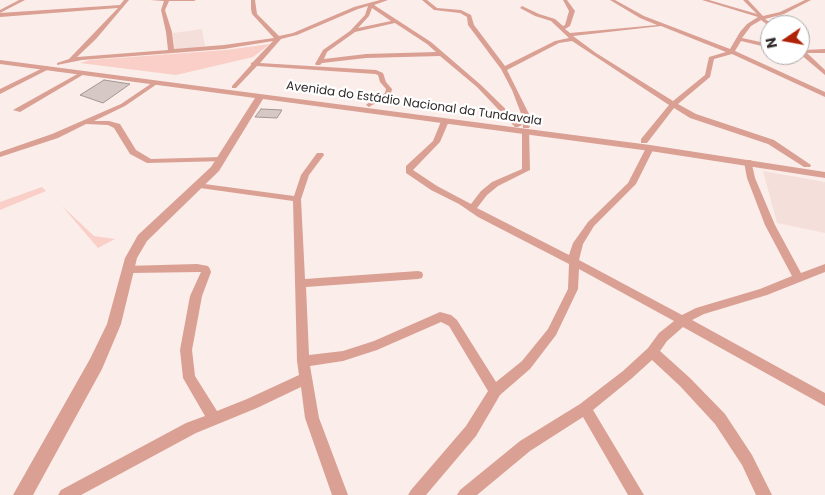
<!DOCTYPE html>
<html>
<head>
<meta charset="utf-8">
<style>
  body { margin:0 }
  #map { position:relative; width:825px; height:495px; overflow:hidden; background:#fbedea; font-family:Poppins,sans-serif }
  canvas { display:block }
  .north { position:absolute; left:760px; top:15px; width:50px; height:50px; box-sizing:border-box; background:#fff; border:1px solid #acaaaa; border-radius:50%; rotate:258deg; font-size:14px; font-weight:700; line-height:20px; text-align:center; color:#302b2a }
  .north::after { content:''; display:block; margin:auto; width:18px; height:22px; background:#af2207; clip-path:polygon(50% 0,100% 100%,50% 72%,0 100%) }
</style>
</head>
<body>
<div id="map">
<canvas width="825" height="495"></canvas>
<div class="north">N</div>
</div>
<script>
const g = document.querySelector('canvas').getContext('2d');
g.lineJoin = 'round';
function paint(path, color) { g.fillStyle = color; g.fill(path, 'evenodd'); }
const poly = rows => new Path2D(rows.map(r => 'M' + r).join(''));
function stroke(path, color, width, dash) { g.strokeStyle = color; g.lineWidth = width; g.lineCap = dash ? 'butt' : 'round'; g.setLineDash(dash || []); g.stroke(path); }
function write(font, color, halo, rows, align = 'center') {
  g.font = font + ' Poppins,sans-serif'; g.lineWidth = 4.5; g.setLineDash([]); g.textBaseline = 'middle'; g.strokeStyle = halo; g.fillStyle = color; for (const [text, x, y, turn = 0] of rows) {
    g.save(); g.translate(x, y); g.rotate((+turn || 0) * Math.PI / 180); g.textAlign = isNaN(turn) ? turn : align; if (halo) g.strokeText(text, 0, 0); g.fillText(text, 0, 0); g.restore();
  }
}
const built = poly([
  [202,29,205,46,174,51,173,33],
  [763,171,825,182,825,233,777,223]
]);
const green = poly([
  [270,44,253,57,176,75,80,63,90,60,226,50],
  [42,187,46,191,0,210,0,202],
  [62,206,94,236,115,239,98,248]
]);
const building = poly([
  [104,80,130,84,103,103,80,95,104,80],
  [261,109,282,110,277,118,255,117,261,109]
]);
const minor = poly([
  [19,0,25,0,0,13,120,5,124,0,129,0,96,39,77,57,168,50,166,32,161,10,164,1,150,0,196,0,194,1,169,1,165,10,172,32,174,49,224,45,274,38,252,14,251,9,251,0,255,0,257,14,279,36,293,33,354,7,380,0,388,0,374,5,431,42,481,85,522,125,518,127,515,127,477,87,440,56,366,58,322,63,320,65,316,65,315,64,323,50,350,31,365,15,368,6,358,9,297,35,281,39,260,63,376,70,383,73,386,82,392,89,391,94,369,107,366,105,367,104,385,93,386,89,380,82,378,75,375,74,257,66,236,88,232,88,232,86,251,65,251,63,253,62,273,41,224,49,82,60,57,65,57,63,69,59,118,8,0,17,0,10,19,0],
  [372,8,391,21,358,28,369,16,372,8],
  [395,23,427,44,436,52,366,54,324,59,327,52,355,32,395,23],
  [422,0,427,0,437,8,461,10,471,15,474,25,505,66,555,41,569,38,551,21,535,16,520,8,522,6,539,14,555,19,563,26,565,25,569,11,563,0,567,0,575,11,570,26,565,29,570,33,657,25,640,18,610,0,615,0,644,16,730,49,740,32,747,24,758,17,702,0,709,0,757,14,743,0,748,0,763,16,780,12,805,0,811,0,784,14,765,19,774,25,769,26,761,20,751,26,742,38,770,44,770,48,741,41,735,51,825,92,825,97,732,54,714,59,710,77,678,104,696,114,774,140,811,165,810,167,804,167,768,144,690,118,674,108,647,143,641,143,641,139,669,105,572,41,559,43,507,70,530,116,530,126,529,128,523,128,522,116,512,90,501,69,468,25,467,17,460,13,434,10,422,0],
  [661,26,726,52,709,57,705,75,673,101,596,53,573,36,661,26],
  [800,48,804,50,825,49,825,53,807,53,825,70,825,75,800,54,800,48],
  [47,66,50,68,49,69,0,94,0,89,47,66],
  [81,72,86,73,20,112,13,110,81,72],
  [155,81,157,82,157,84,125,106,94,121,109,121,120,124,136,150,151,159,222,157,226,159,225,161,147,163,130,154,114,128,108,125,86,124,58,138,0,157,0,152,52,134,121,104,155,81],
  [442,119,448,119,449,121,440,142,413,170,437,186,471,204,481,191,492,182,522,169,522,131,523,129,529,129,530,170,498,186,487,195,477,208,569,255,573,243,588,222,628,183,646,148,650,146,653,146,654,148,636,184,594,226,583,244,579,260,682,315,696,308,760,289,792,276,765,225,747,178,744,162,748,160,751,160,755,178,775,225,801,273,825,264,825,272,767,295,704,314,692,320,825,393,825,406,683,327,667,341,660,351,690,378,725,414,752,455,772,495,756,495,742,465,715,424,680,386,652,360,631,379,593,410,644,495,628,495,583,417,530,451,477,495,457,495,460,490,520,441,580,404,623,371,648,348,659,333,674,321,579,269,578,289,556,335,530,369,500,395,476,436,426,495,408,495,411,490,466,426,488,391,449,326,441,322,377,350,343,361,310,366,319,418,348,495,332,495,305,418,301,387,257,408,196,433,81,495,58,495,61,490,186,423,205,416,183,378,180,350,190,296,201,272,129,273,125,272,124,269,125,266,197,264,208,266,210,269,211,272,202,296,192,350,195,376,217,411,247,399,299,375,297,361,293,201,200,188,196,185,197,183,294,196,301,175,317,153,323,153,324,155,309,175,301,199,305,279,418,271,422,272,423,275,422,278,418,279,306,287,309,355,343,351,374,341,440,312,451,315,457,320,496,382,522,361,548,329,568,289,569,264,478,217,459,204,431,190,406,173,406,166,433,141,442,119]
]);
const tertiary = poly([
  [0,60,650,145,825,172,825,178,650,151,263,99,219,171,147,241,137,258,121,324,102,369,33,495,13,495,90,359,107,324,125,258,138,235,211,167,255,98,0,64,0,60]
]);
const farStreetnames = [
  ["Avenida do Estádio Nacional da Tundavala",414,104,8]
];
paint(built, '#f5dfda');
paint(green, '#f9cfc7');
paint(building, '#d5c8c5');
stroke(building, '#a39693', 1);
paint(minor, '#daa094');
paint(tertiary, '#daa094');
write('12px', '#302b2a', '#fff', farStreetnames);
</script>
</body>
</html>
